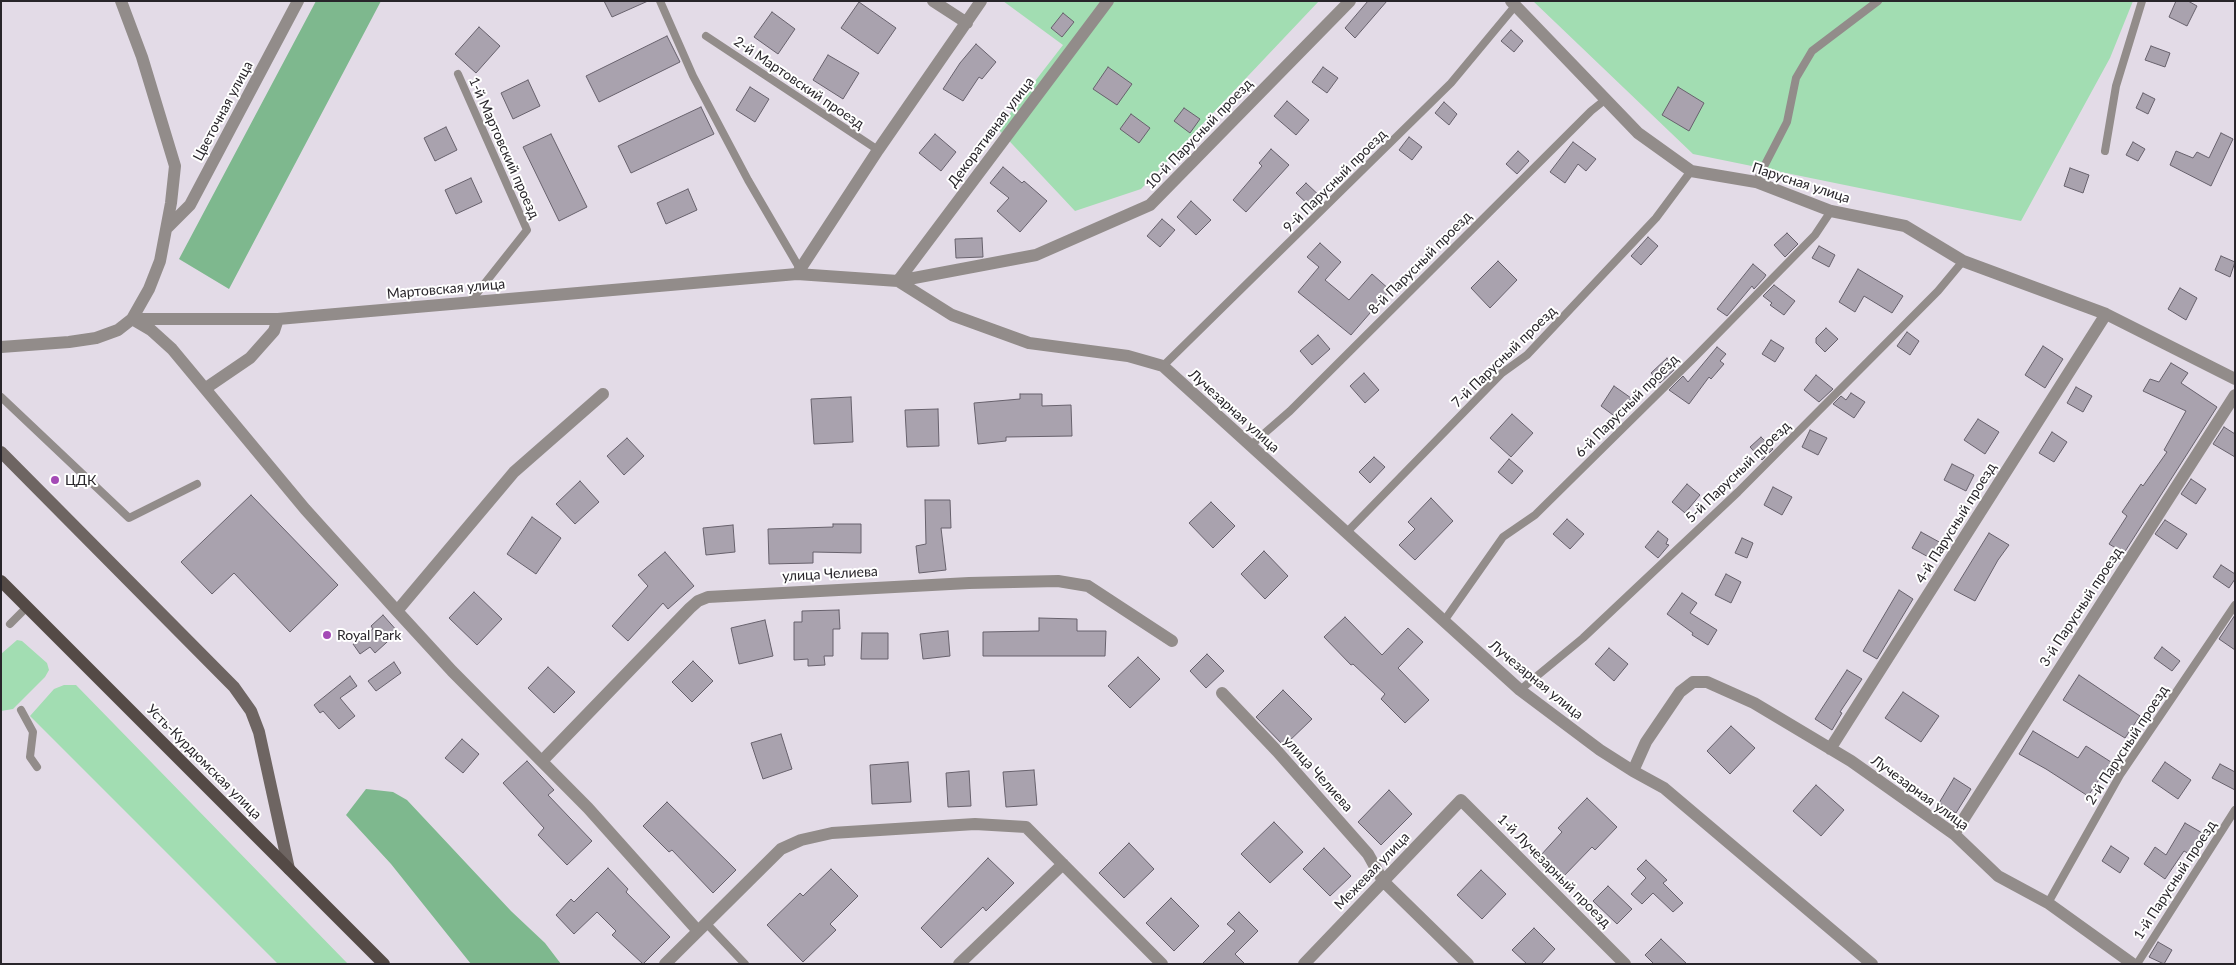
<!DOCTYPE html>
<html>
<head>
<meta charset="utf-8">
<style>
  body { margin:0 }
  #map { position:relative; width:2236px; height:965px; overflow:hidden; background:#e3dbe7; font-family:Lato,sans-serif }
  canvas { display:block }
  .frame { position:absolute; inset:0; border:2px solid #28252a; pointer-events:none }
</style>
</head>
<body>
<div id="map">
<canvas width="2236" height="965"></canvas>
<div class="frame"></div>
</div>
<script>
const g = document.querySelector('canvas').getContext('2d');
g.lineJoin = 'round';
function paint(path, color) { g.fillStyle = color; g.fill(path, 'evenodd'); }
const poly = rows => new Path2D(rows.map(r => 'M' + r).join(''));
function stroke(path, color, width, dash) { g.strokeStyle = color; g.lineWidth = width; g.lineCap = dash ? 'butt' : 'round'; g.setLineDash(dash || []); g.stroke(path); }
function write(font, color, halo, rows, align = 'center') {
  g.font = font + ' Lato,sans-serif'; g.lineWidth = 4; g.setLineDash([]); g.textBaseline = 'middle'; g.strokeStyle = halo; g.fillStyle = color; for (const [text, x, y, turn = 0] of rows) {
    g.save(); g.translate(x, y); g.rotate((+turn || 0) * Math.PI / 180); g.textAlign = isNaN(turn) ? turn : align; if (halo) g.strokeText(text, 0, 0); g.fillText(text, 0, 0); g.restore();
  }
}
const green = poly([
  [1003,1,1319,1,1141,189,1075,211,998,129,1063,45],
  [1533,1,2133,1,2110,58,2021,221,1693,154],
  [17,640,22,641,47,663,49,670,45,677,13,709,1,711,1,654],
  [64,685,76,685,348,964,278,964,30,716,54,689]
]);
const forest = poly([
  [316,1,381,1,229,289,179,259],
  [366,789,393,792,407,800,511,911,545,943,561,964,471,964,391,864,346,815]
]);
const building = poly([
  [604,1,648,1,612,17,604,1],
  [1368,1,1387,1,1355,38,1345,28,1368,1],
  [2176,1,2188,1,2197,6,2187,26,2169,17,2176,1],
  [859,2,896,28,878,54,841,28,859,2],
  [772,12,795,29,778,54,754,37,772,12],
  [1063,13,1074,22,1062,37,1051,28,1063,13],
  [479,27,500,46,476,73,455,54,479,27],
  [1511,30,1523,41,1514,52,1501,41,1511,30],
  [667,36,680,62,599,102,586,76,667,36],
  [976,44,996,62,982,79,979,77,963,101,943,89,960,63,976,44],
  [2151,46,2170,53,2165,67,2145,60,2151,46],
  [828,55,859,73,843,99,813,80,828,55],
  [1108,67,1132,84,1117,105,1093,89,1108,67],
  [1323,67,1338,78,1327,93,1312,82,1323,67],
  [528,80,540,106,513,119,501,93,528,80],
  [750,87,769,99,755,122,736,110,750,87],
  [1678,87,1704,103,1689,131,1662,115,1678,87],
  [2143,93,2155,99,2148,114,2136,108,2143,93],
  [1287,101,1309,120,1296,135,1274,116,1287,101],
  [1444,102,1457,114,1449,125,1435,113,1444,102],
  [701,107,714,134,631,173,618,146,701,107],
  [1184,108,1200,119,1190,133,1174,121,1184,108],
  [1131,114,1150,128,1139,143,1120,129,1131,114],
  [446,127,457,150,435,161,424,138,446,127],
  [2221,133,2233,139,2211,186,2170,165,2176,151,2193,158,2197,152,2209,158,2221,133],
  [551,134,587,207,559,221,523,147,551,134],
  [935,134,956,152,941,171,919,153,935,134],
  [1409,137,1422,147,1412,160,1399,150,1409,137],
  [1573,142,1596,159,1586,171,1578,164,1565,183,1550,172,1573,142],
  [2133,142,2145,149,2138,161,2126,155,2133,142],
  [1271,149,1289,165,1246,212,1233,200,1262,166,1259,163,1271,149],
  [1518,151,1529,161,1517,174,1506,164,1518,151],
  [1003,167,1022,183,1024,181,1047,201,1020,232,997,211,1009,198,990,183,1003,167],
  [2070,168,2089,175,2083,193,2064,186,2070,168],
  [471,178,482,202,456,214,445,190,471,178],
  [1306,183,1324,200,1314,210,1296,193,1306,183],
  [688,189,697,210,666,224,657,203,688,189],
  [1191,201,1211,220,1196,235,1177,217,1191,201],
  [1162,219,1175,230,1160,247,1147,236,1162,219],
  [1787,233,1798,244,1785,257,1774,245,1787,233],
  [1648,237,1658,246,1641,265,1631,256,1648,237],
  [982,238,983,257,956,258,955,239,982,238],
  [1320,243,1341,262,1325,280,1349,300,1372,274,1390,290,1351,335,1298,292,1319,267,1307,257,1320,243],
  [1819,246,1835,255,1829,267,1812,258,1819,246],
  [2221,256,2235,262,2230,277,2215,270,2221,256],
  [1498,261,1517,280,1490,308,1471,288,1498,261],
  [1753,264,1766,275,1764,278,1754,289,1752,286,1727,316,1717,309,1753,264],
  [1858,269,1903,296,1892,313,1864,296,1855,312,1839,302,1858,269],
  [1774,285,1795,301,1784,315,1770,305,1772,303,1763,296,1774,285],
  [2180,288,2197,298,2186,320,2168,309,2180,288],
  [1826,328,1838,339,1825,352,1816,343,1816,338,1826,328],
  [1907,332,1919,341,1910,355,1897,346,1907,332],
  [1318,335,1330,349,1312,365,1300,351,1318,335],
  [1771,340,1784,348,1775,362,1762,354,1771,340],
  [2043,346,2063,359,2045,388,2025,375,2043,346],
  [1717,347,1726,354,1720,361,1724,364,1711,379,1709,377,1689,404,1669,390,1683,376,1688,382,1717,347],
  [1667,358,1676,368,1660,383,1651,373,1667,358],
  [2171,363,2188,373,2181,383,2217,407,2124,553,2109,544,2127,516,2122,512,2141,484,2143,486,2167,452,2164,450,2186,411,2143,391,2150,379,2159,382,2171,363],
  [1364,373,1379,390,1365,403,1350,386,1364,373],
  [1816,375,1833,389,1819,402,1804,390,1816,375],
  [1614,386,1631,398,1617,418,1601,406,1614,386],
  [2076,387,2092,396,2083,412,2067,403,2076,387],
  [1851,393,1865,402,1854,418,1833,404,1841,396,1846,400,1851,393],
  [1020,394,1042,394,1042,406,1071,405,1072,436,1006,437,1006,441,978,444,974,403,1020,399,1020,394],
  [851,397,853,442,814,444,811,399,851,397],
  [938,409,939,446,907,447,905,410,938,409],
  [1512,414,1533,433,1511,457,1490,438,1512,414],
  [1978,419,1999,432,1985,454,1964,440,1978,419],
  [2224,427,2235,434,2235,457,2213,444,2224,427],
  [1810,430,1827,438,1818,455,1802,447,1810,430],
  [2052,432,2067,442,2054,462,2039,453,2052,432],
  [1761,437,1773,449,1762,460,1750,447,1761,437],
  [627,438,644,456,624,475,607,456,627,438],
  [1374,457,1385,467,1370,483,1359,472,1374,457],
  [1509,459,1523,471,1512,484,1498,472,1509,459],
  [1952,464,1974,475,1966,491,1944,480,1952,464],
  [2191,479,2206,489,2196,504,2181,494,2191,479],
  [580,481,599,502,575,524,556,504,580,481],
  [1687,484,1700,495,1685,513,1672,502,1687,484],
  [1773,487,1792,497,1782,515,1764,505,1773,487],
  [251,495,338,585,290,632,234,573,212,594,181,562,251,495],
  [1431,498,1453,521,1415,560,1399,545,1415,529,1408,522,1431,498],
  [925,500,950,500,951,528,941,528,946,570,919,573,916,546,926,544,925,500],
  [1211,502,1235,526,1213,548,1189,523,1211,502],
  [532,517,561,538,536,574,507,554,532,517],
  [1567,519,1584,534,1570,549,1553,534,1567,519],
  [2165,520,2187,534,2177,549,2155,534,2165,520],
  [833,524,861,524,861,553,813,552,813,563,769,564,768,529,833,527,833,524],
  [733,525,735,552,706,555,703,528,733,525],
  [1658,531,1668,539,1666,544,1669,545,1658,558,1645,547,1658,531],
  [1921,532,1941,543,1932,559,1912,548,1921,532],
  [1989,533,2009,545,1998,560,1975,601,1954,590,1989,533],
  [1742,538,1753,543,1747,558,1735,553,1742,538],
  [1264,551,1288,576,1265,599,1241,574,1264,551],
  [665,552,694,586,668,609,663,603,628,641,612,626,648,586,638,575,665,552],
  [2221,565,2235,574,2235,579,2229,588,2213,577,2221,565],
  [1726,574,1741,582,1731,603,1715,595,1726,574],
  [1899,590,1913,599,1877,659,1863,651,1899,590],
  [474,592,502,619,477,645,449,618,474,592],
  [1682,593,1697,603,1690,613,1717,630,1708,645,1692,635,1693,633,1667,614,1682,593],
  [839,610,840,629,833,629,833,656,824,656,825,665,808,666,808,659,794,660,794,622,802,622,802,611,839,610],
  [383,615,398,632,375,653,370,647,360,654,353,644,373,629,371,626,383,615],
  [2235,615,2235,650,2219,639,2235,615],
  [1345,617,1382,655,1408,628,1423,642,1398,668,1429,700,1405,723,1381,699,1385,694,1353,664,1351,665,1324,637,1345,617],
  [1039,618,1077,619,1077,631,1106,631,1105,656,983,656,983,632,1039,631,1039,618],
  [765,620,773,656,739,664,731,628,765,620],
  [948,631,950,656,923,659,920,634,948,631],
  [862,633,888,633,888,659,861,659,862,633],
  [2162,647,2180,661,2172,671,2154,658,2162,647],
  [1609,648,1628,664,1614,681,1595,664,1609,648],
  [1207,654,1224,671,1206,688,1190,671,1207,654],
  [1138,657,1160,679,1130,708,1108,686,1138,657],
  [693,661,713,681,692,702,672,682,693,661],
  [394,662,401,673,376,691,368,681,394,662],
  [548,667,575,692,554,713,528,688,548,667],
  [1847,670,1862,679,1840,712,1842,713,1832,730,1815,719,1847,670],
  [2079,675,2140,716,2125,738,2063,700,2079,675],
  [350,676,357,686,340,698,355,716,339,729,323,711,320,713,314,705,350,676],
  [1283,690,1312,719,1284,746,1256,717,1283,690],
  [1903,692,1939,716,1921,742,1885,718,1903,692],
  [1731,726,1755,748,1730,774,1707,751,1731,726],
  [2033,731,2078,758,2086,746,2111,762,2088,796,2046,769,2019,754,2033,731],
  [781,734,792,769,763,779,751,743,781,734],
  [462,739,479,754,463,773,445,758,462,739],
  [527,761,554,790,548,795,592,841,567,865,538,835,544,828,503,783,527,761],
  [908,762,911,802,872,804,870,765,908,762],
  [2165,762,2191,780,2178,799,2152,781,2165,762],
  [2220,764,2235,772,2235,790,2212,778,2220,764],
  [1034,770,1037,805,1006,807,1003,772,1034,770],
  [969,771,971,806,948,807,946,773,969,771],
  [1954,778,1971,789,1956,813,1939,803,1954,778],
  [1816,785,1844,810,1821,836,1793,811,1816,785],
  [1389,790,1412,814,1381,845,1358,822,1389,790],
  [1587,798,1617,827,1595,850,1592,847,1562,878,1540,856,1562,832,1558,828,1587,798],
  [667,802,736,870,713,893,672,850,669,852,643,826,667,802],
  [1274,822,1303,852,1270,883,1241,854,1274,822],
  [2185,823,2204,834,2191,855,2184,851,2165,879,2144,864,2155,847,2166,855,2185,823],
  [1129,843,1154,869,1124,898,1099,873,1129,843],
  [2111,846,2129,858,2120,873,2102,861,2111,846],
  [1324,848,1351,876,1330,896,1303,869,1324,848],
  [988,858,1014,883,986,911,983,907,941,948,921,928,988,858],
  [1646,860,1667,880,1663,883,1683,903,1673,912,1653,893,1642,904,1631,894,1646,878,1637,869,1646,860],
  [608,868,628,889,626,892,670,937,643,964,612,935,616,931,597,912,574,934,556,915,571,899,574,902,608,868],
  [831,869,858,896,830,924,836,930,803,962,767,925,800,893,803,896,831,869],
  [1481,870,1506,894,1482,919,1457,895,1481,870],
  [1608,886,1632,909,1617,924,1593,901,1608,886],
  [1171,898,1199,926,1174,951,1146,923,1171,898],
  [1239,912,1258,931,1235,954,1245,964,1202,964,1235,931,1227,924,1239,912],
  [1534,928,1555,949,1541,964,1527,964,1512,950,1534,928],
  [1661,939,1687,964,1654,964,1645,955,1661,939],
  [2158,942,2172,950,2164,964,2149,957,2158,942]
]);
const lane = poly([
  [660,1,693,76,748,180,800,269],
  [706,36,878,150],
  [458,74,527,230,470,302],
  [2105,151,2116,86,2142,1],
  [1756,182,1787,122,1796,78,1812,51,1878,1],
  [1163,366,1451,83,1515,6],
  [1,397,129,518,197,484],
  [1251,445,1290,411,1591,111,1606,99],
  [1347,532,1502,373,1527,355,1656,218,1691,171],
  [1444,621,1503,537,1535,515,1695,357,1815,235,1831,211],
  [10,624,27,607],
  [1520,690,1583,638,1738,492,1938,291,1963,261],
  [21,710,33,732,30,757,37,767],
  [2048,903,2120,775,2235,605],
  [707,924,745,964],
  [2137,964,2235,810]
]);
const street = poly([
  [933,1,967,23],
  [1511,1,1638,133,1691,171,1756,182,1831,211,1905,226,1963,261,2106,314,2235,379],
  [166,229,190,205,298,1],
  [797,274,878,150,981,1],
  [898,281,952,315,1029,343,1128,356,1163,366,1520,690,1600,750,1633,771,1646,742,1680,692,1693,682,1707,682,1754,703,1851,761,1954,834,1998,876,2048,903,2133,964],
  [898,281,1108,1],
  [132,319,278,319,797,274,898,281,1036,255,1150,205,1350,1],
  [134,320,151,330,172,349,305,509,397,611,452,671,588,808,698,931],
  [1,347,69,342,96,338,118,330,132,319,149,289,160,261,171,203,175,166,142,57,121,1],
  [206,388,250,358,274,331,278,319],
  [397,611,514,472,603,394],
  [1222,693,1277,751,1368,854,1383,881,1468,964],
  [1830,749,2106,314],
  [542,761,690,608,698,601,708,597,969,583,1058,581,1088,586,1172,641],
  [1633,771,1664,788,1872,964],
  [1954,834,2235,395],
  [665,964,781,849,801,840,832,833,975,824,1026,827,1162,964],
  [959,964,1063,864],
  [1304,964,1461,800,1625,964]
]);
const secondary = poly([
  [1,452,234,687,251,711,259,732,289,869]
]);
const primary = poly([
  [1,581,384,964]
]);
const markers = [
  [55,480,5,"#a44ab6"],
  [327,635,5,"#a44ab6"]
];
const streetNames = [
  ["2-й Мартовский проезд",799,83,34],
  ["Цветочная улица",223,111,-62],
  ["Декоративная улица",991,132,-53],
  ["10-й Парусный проезд",1199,134,-46],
  ["1-й Мартовский проезд",504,148,66],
  ["9-й Парусный проезд",1335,181,-45],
  ["Парусная улица",1801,183,18],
  ["8-й Парусный проезд",1420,263,-45],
  ["Мартовская улица",446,289,-5],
  ["7-й Парусный проезд",1504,357,-44],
  ["6-й Парусный проезд",1627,406,-45],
  ["Лучезарная улица",1234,411,42],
  ["5-й Парусный проезд",1738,472,-44],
  ["4-й Парусный проезд",1956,523,-58],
  ["улица Челиева",830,574,-3],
  ["3-й Парусный проезд",2081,607,-57],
  ["Лучезарная улица",1536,680,39],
  ["2-й Парусный проезд",2127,745,-57],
  ["Усть-Курдюмская улица",204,762,45],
  ["улица Челиева",1318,774,48],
  ["Лучезарная улица",1920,793,36],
  ["Межевая улица",1372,871,-46],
  ["1-й Лучезарный проезд",1554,871,45],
  ["1-й Парусный проезд",2175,880,-57]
];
const poiNames = [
  ["ЦДК",65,480],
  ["Royal Park",337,635]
];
paint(green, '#a2ddb2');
paint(forest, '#7eb88e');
paint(building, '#a9a2ae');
stroke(building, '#67616c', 1);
stroke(lane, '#928c8a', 8);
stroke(street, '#928c8a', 12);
stroke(secondary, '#6e6562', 12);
stroke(primary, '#544a46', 12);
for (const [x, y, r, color] of markers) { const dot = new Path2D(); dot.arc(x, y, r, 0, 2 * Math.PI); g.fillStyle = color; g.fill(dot); stroke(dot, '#fff', 2); }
write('14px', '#28252a', '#fff', streetNames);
write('14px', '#28252a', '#fff', poiNames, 'left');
</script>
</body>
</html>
